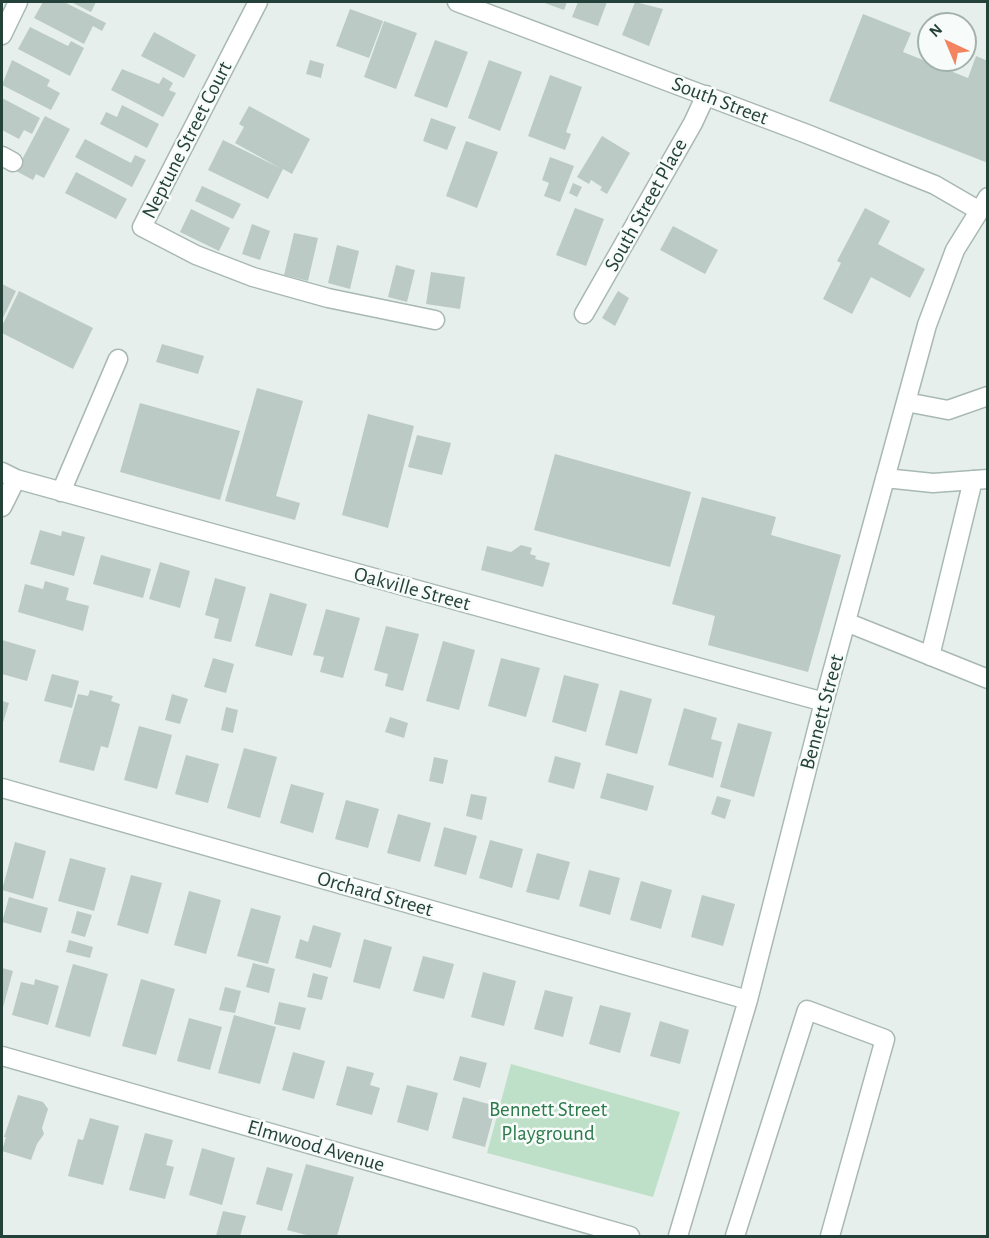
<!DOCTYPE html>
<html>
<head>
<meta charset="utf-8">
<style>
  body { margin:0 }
  #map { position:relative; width:989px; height:1238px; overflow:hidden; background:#e6efeb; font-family:"Alegreya Sans",sans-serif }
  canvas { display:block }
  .frame { position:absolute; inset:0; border:3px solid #24423a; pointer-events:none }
  .north { position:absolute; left:917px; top:12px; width:60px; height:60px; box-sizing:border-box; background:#f7fbf9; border:2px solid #a3b1ad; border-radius:50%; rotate:316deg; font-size:16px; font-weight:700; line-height:24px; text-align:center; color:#24423a }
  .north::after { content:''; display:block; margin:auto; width:21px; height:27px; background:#f4845f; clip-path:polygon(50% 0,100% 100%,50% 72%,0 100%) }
</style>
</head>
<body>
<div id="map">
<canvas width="989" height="1238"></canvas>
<div class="frame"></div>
<div class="north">N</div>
</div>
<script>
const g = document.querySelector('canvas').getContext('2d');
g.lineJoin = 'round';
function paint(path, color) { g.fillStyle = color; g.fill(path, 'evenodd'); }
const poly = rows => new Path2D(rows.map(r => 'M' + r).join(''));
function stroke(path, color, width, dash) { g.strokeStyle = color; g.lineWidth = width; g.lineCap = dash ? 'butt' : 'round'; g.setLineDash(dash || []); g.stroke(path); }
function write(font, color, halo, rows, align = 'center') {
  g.font = font + ' "Alegreya Sans",sans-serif'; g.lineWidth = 5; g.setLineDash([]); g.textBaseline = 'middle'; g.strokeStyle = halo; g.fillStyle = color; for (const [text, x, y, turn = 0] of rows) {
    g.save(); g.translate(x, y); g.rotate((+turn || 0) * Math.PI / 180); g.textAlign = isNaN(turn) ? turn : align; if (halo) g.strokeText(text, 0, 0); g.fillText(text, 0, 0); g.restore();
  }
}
const green = poly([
  [511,1064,680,1112,653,1197,487,1153]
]);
const building = poly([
  [43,2,64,2,106,23,102,31,93,26,84,44,34,18],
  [71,2,96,2,91,12],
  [542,2,567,2,564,10],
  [578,2,607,2,598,26,572,17],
  [635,2,663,9,649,46,622,35],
  [350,9,383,21,369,58,336,46],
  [863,14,911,33,903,52,968,78,976,56,988,61,988,163,829,101],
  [384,21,417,33,396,89,364,77],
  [30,27,68,46,71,41,84,48,70,76,18,49],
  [154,32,196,55,184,78,141,56],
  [435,40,468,52,447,108,414,96],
  [12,60,50,80,47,86,60,93,51,110,2,85],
  [310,60,324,64,321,78,306,74],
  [489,60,522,72,500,131,468,118],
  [122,69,159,84,163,77,173,83,169,90,176,93,163,117,111,90],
  [550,75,582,87,566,132,571,134,565,150,528,136],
  [2,98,40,118,32,134,24,130,19,139,2,130],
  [122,105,159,124,147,148,100,124,106,112,117,117],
  [249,106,310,139,292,174,283,169,268,199,208,170,223,140,280,168,235,143,244,127,239,124],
  [45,116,70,129,44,178,36,174,33,180,16,171],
  [431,118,456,127,447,150,423,141],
  [602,136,630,153,607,194,600,190,602,187,591,180,589,184,577,177],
  [85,139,131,163,135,155,146,160,132,187,75,157],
  [466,141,498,152,477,208,446,196],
  [550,157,574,166,560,202,544,196,549,183,542,180],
  [76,172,127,199,116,219,65,193],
  [573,183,582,187,577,197,569,193],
  [202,186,241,204,233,219,195,201],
  [575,208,604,219,586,266,556,255],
  [865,208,890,221,878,244,925,269,910,298,871,277,852,314,823,299,841,263,837,261],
  [191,209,230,228,219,251,180,232],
  [252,224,270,231,260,260,242,254],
  [673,226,718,250,705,274,660,250],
  [294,233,318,238,308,281,284,275],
  [337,245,359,251,350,289,328,283],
  [396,265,415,270,407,302,388,297],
  [431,272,465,277,460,309,426,304],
  [2,284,16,291,2,320],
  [19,291,93,328,73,369,2,333,2,326],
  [618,291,629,298,615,326,602,318],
  [162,344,204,356,198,374,156,362],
  [257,388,303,401,276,496,300,503,295,520,225,501],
  [140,403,240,431,220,500,120,472],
  [368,414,414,426,388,528,342,515],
  [417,435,451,443,442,475,408,467],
  [555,454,691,492,670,567,534,530],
  [702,497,776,517,771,535,841,555,808,672,708,645,715,616,672,604],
  [40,530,61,536,62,531,85,537,74,576,30,564],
  [521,545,532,548,530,554,536,556,535,559,550,563,543,587,481,570,487,546,511,552],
  [101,555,151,569,143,598,93,584],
  [160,562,190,571,180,608,149,599],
  [215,578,246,587,231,642,214,638,219,619,205,615],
  [45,581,69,588,66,600,89,606,83,631,18,612,25,584,43,589],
  [270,593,307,604,292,656,255,646],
  [326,609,360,618,343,678,320,672,324,657,313,655],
  [386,626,419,634,403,691,385,686,388,674,374,670],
  [2,640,36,650,27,681,2,674],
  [443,641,475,650,459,710,426,701],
  [213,658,234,664,226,693,204,687],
  [501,658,540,668,526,717,488,706],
  [52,674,79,681,72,708,44,701],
  [564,675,599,684,586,732,552,722],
  [90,690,113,696,111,701,120,704,108,748,101,746,94,771,59,762,78,694,88,696],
  [620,690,652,699,637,754,605,745],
  [172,694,188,699,180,724,165,720],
  [2,701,9,703,2,726],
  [226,707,238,710,233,733,221,730],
  [684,708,717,718,711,739,722,742,713,778,668,765],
  [390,717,408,723,404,738,385,732],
  [738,723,772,732,754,797,720,787],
  [139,726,172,735,157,789,124,780],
  [244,748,277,757,260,818,227,808],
  [186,755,219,764,208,803,175,794],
  [555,756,581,763,574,789,548,782],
  [434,757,448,760,443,784,429,781],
  [607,773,654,786,647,811,600,798],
  [291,784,324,793,313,833,280,823],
  [471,794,487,797,482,820,466,816],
  [717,796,731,800,725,819,711,814],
  [346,800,379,809,368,848,335,839],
  [398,814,431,823,420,862,387,853],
  [444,827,477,836,466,875,434,866],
  [490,840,523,849,512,888,479,878],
  [15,842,46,851,33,899,2,890],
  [537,853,570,862,559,900,526,892],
  [70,858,106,868,94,911,58,901],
  [589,870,620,878,610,915,579,906],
  [131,875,162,883,148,934,117,925],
  [641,881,672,890,661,929,630,920],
  [189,891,221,900,206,954,174,945],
  [702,895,735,904,723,946,691,937],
  [9,897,48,908,41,933,2,922],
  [251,908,281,916,268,964,237,956],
  [77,911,92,915,85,937,71,933],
  [313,925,341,933,331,968,295,958,300,939,308,942],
  [364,939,392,947,380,989,353,982],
  [69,940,93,947,90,958,66,952],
  [423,956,454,964,444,999,413,991],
  [253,963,275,969,269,993,246,987],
  [73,964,108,974,90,1037,55,1027],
  [2,968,13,971,2,1011],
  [483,972,516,981,504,1026,471,1017],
  [313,973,328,977,322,1000,307,997],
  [35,979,59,986,48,1025,12,1015,21,982,34,985],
  [141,979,175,989,156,1055,122,1046],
  [225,987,241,991,235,1013,219,1010],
  [545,990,573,997,563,1037,534,1029],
  [279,1002,306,1008,300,1030,274,1024],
  [600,1005,631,1013,620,1053,589,1044],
  [234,1015,276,1027,260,1084,218,1073],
  [189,1018,222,1027,210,1070,177,1061],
  [660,1021,689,1030,680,1064,650,1056],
  [293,1052,325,1061,314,1099,282,1090],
  [460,1056,487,1063,480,1088,453,1080],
  [347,1066,374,1073,370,1085,380,1088,372,1115,336,1105],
  [407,1085,438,1093,428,1131,397,1122],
  [18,1095,43,1102,48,1109,42,1128,44,1134,37,1144,31,1160,2,1151,6,1137,4,1137],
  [463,1097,496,1106,485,1147,452,1138],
  [90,1118,119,1126,103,1185,68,1176,78,1139,83,1140],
  [145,1133,173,1140,166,1165,174,1167,165,1199,129,1190],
  [202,1148,235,1158,222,1205,189,1195],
  [306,1164,354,1177,337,1236,310,1236,287,1230],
  [267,1167,293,1174,282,1211,256,1204],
  [223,1211,246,1216,240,1236,216,1236]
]);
const minor = poly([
  [258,2,142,227,196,255,253,277,328,298,435,320],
  [457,2,807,134,935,185,978,210],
  [2,35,18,2],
  [2,156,13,162],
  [584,314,693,123,706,95],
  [906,402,948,410,988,396],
  [2,472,16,479,824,702],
  [885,478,933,483,988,479],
  [61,492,118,359],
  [2,507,16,479],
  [846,622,988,679],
  [930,656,973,480],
  [2,788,748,1000],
  [2,1056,630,1236],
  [678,1236,748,1000,824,702,927,325,955,250,988,197],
  [735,1236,807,1010,885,1039,830,1236]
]);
const streetNames = [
  ["South Street",720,101,21],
  ["Neptune Street Court",187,140,-63],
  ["South Street Place",646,205,-61],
  ["Oakville Street",412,589,15],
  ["Bennett Street",822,712,-75],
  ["Orchard Street",375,894,16],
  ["Elmwood Avenue",316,1146,16]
];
const parkNames = [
  ["Bennett Street",548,1110],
  ["Playground",548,1134]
];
paint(green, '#bfe0c8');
paint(building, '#bbcac4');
stroke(minor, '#a8b8b2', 21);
stroke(minor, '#fff', 18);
write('21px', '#24423a', '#f7fbf9', streetNames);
write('21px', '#2d7a4b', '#f7fbf9', parkNames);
</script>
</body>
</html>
